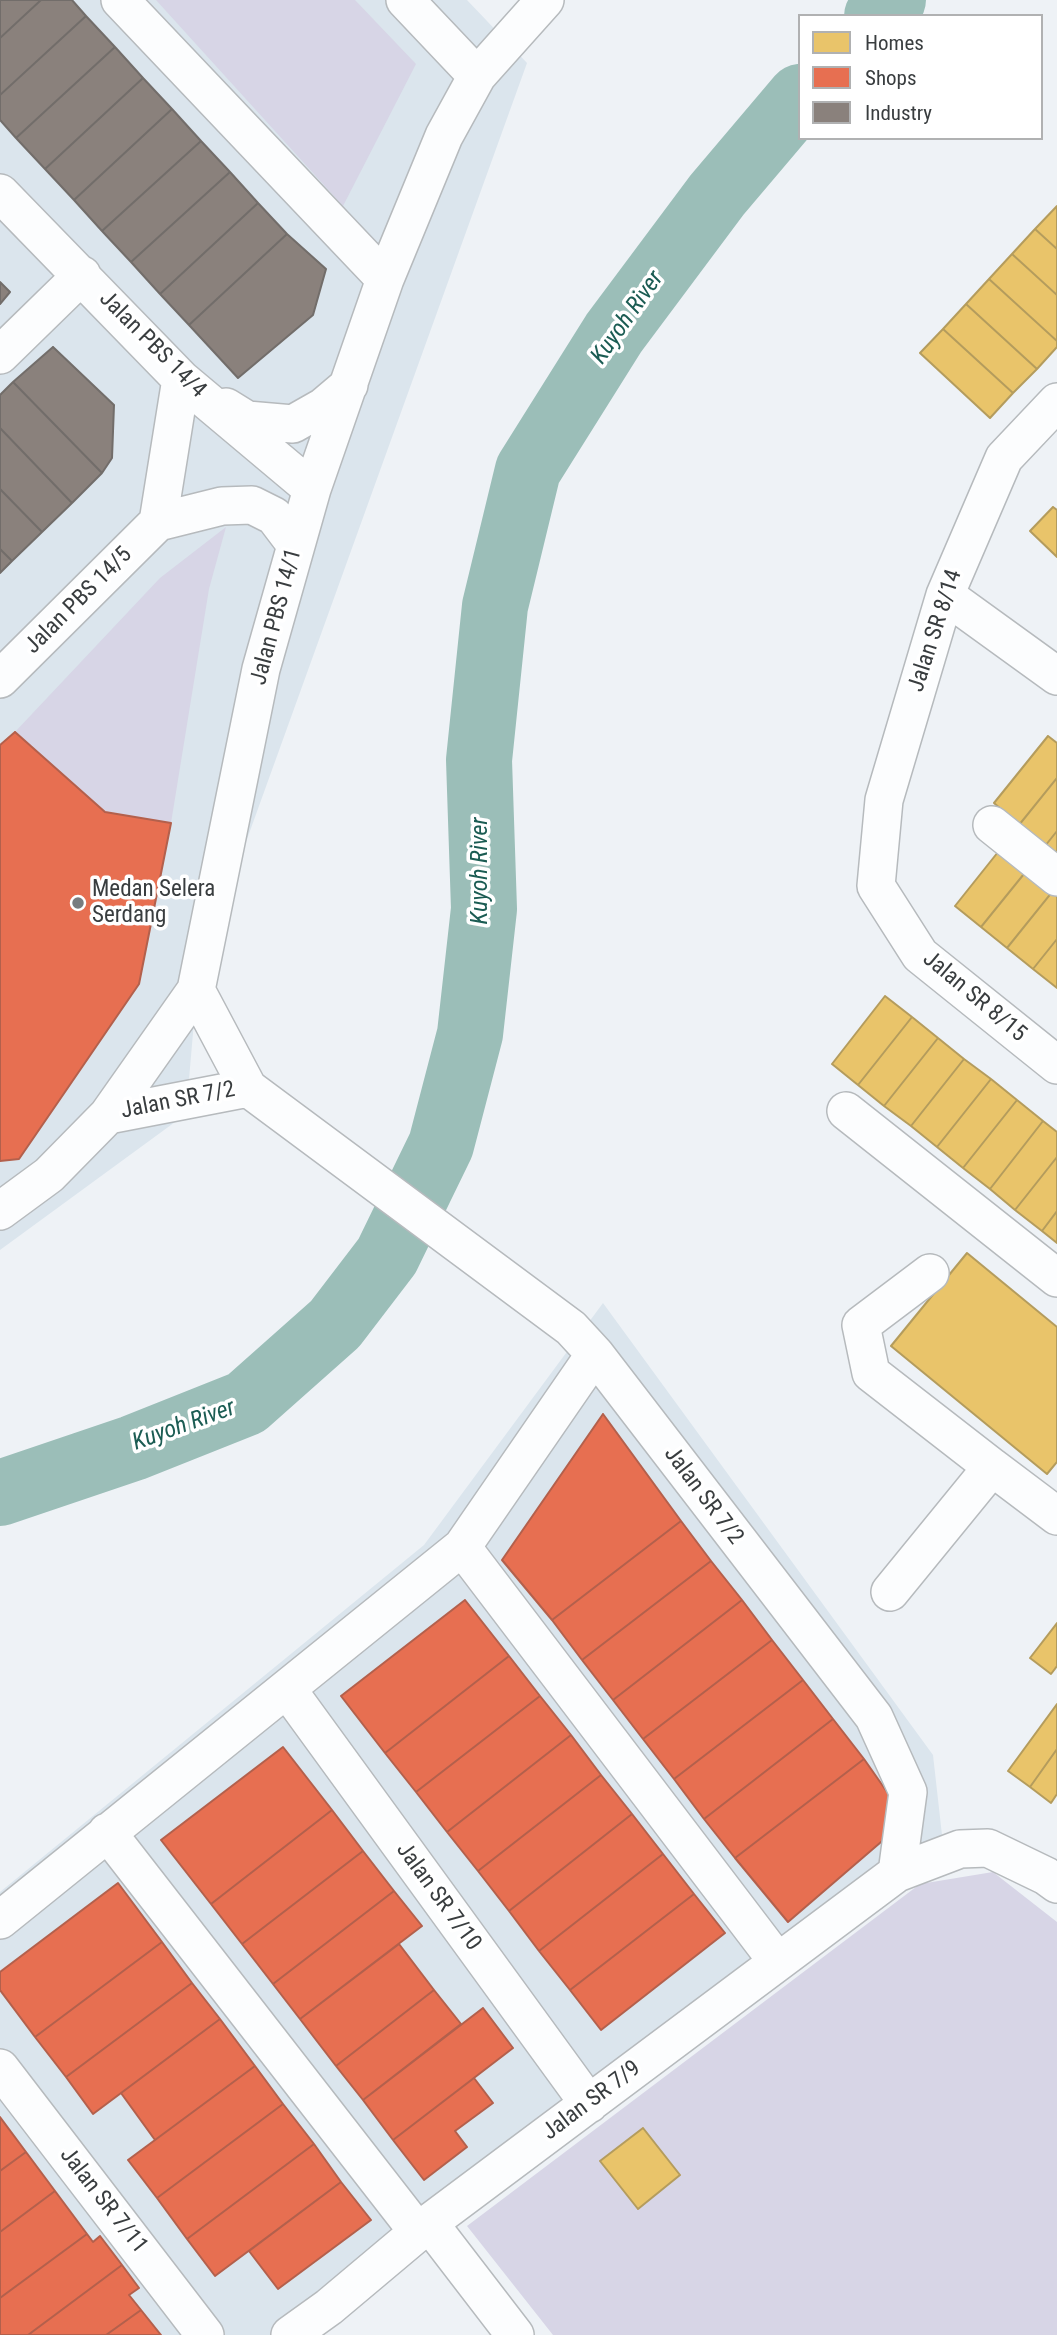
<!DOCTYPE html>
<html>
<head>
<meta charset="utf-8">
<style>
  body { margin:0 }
  #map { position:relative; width:1057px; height:2335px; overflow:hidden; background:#eef2f6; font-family:"Roboto Condensed",sans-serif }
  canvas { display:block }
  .legend { position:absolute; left:798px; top:14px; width:245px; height:126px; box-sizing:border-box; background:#fff; border:2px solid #b0b1b2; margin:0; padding:9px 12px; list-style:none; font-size:21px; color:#393d3f }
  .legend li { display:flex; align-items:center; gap:14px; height:35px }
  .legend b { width:35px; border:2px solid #b0b1b2 }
</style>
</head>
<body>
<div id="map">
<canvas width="1057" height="2335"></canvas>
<ul class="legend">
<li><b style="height:19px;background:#e9c46a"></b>Homes</li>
<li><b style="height:19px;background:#e76f51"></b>Shops</li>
<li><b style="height:19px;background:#8a817c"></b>Industry</li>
</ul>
</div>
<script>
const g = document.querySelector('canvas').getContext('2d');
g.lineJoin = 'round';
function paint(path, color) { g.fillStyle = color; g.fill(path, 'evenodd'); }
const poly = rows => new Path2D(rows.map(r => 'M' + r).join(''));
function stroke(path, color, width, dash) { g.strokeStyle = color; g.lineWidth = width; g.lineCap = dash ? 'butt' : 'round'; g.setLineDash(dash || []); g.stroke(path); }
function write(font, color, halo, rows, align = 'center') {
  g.font = font + ' "Roboto Condensed",sans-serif'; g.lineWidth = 7; g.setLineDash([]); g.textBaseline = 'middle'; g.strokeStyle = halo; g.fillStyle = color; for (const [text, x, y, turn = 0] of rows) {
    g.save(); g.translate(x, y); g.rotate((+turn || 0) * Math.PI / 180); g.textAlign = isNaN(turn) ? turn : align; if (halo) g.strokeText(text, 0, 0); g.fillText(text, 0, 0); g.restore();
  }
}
const built = poly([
  [0,0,467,0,527,63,198,975,186,1114,0,1250],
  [603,1303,933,1755,943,1844,315,2335,0,2335,0,1892,424,1545]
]);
const green = poly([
  [156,0,355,0,416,64,343,206],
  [226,527,209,589,171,823,105,812,15,732,160,578],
  [993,1872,1057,1922,1057,2335,553,2335,467,2226,920,1884]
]);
const homes = poly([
  [1057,206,1057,249,1035,229,1057,206],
  [1035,229,1057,249,1057,295,1012,254,1035,229],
  [1012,254,1057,295,1057,341,989,279,1012,254],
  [989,279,1057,341,1057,347,1037,369,966,304,989,279],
  [966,304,1037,369,1013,393,943,329,966,304],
  [943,329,1013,393,990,418,920,353,943,329],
  [1053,507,1057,510,1057,557,1030,531,1053,507],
  [1048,736,1057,743,1057,778,1019,825,994,803,1048,736],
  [1057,778,1057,831,1045,846,1019,825,1057,778],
  [1057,831,1057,855,1045,846,1057,831],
  [1006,842,1032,864,981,927,955,906,1006,842],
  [1032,864,1057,886,1007,948,981,927,1032,864],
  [1057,886,1057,939,1033,969,1007,948,1057,886],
  [1057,939,1057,988,1033,969,1057,939],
  [885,996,912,1017,858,1085,832,1064,885,996],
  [912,1017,938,1038,884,1106,858,1085,912,1017],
  [938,1038,964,1059,911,1126,884,1106,938,1038],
  [964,1059,991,1079,937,1147,911,1126,964,1059],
  [991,1079,1017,1100,963,1168,937,1147,991,1079],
  [1017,1100,1043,1121,990,1189,963,1168,1017,1100],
  [1043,1121,1057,1132,1057,1157,1015,1210,990,1189,1043,1121],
  [1057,1157,1057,1211,1042,1231,1015,1210,1057,1157],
  [1057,1211,1057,1243,1042,1231,1057,1211],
  [967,1253,1057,1327,1057,1462,1047,1474,891,1346,967,1253],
  [1057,1623,1057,1666,1051,1674,1030,1658,1057,1623],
  [1057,1704,1057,1749,1030,1787,1008,1771,1057,1704],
  [1057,1749,1057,1794,1051,1803,1030,1787,1057,1749],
  [643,2128,680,2175,638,2209,600,2161,643,2128]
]);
const shops = poly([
  [15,732,105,812,171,823,139,984,19,1159,0,1161,0,745,15,732],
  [603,1414,681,1521,552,1620,502,1560,603,1414],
  [681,1521,711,1561,582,1660,552,1620,681,1521],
  [711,1561,742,1600,613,1700,582,1660,711,1561],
  [465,1600,509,1656,385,1753,341,1696,465,1600],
  [742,1600,772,1640,643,1739,613,1700,742,1600],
  [772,1640,803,1680,674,1779,643,1739,772,1640],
  [509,1656,540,1696,416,1792,385,1753,509,1656],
  [803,1680,833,1719,704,1819,674,1779,803,1680],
  [540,1696,571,1735,447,1832,416,1792,540,1696],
  [833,1719,864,1759,735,1858,704,1819,833,1719],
  [571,1735,601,1775,478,1871,447,1832,571,1735],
  [283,1747,332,1810,211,1904,161,1840,283,1747],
  [864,1759,892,1799,888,1836,788,1922,735,1858,864,1759],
  [601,1775,632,1814,509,1911,478,1871,601,1775],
  [332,1810,363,1851,242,1944,211,1904,332,1810],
  [632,1814,663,1854,539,1951,509,1911,632,1814],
  [363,1851,394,1891,273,1984,242,1944,363,1851],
  [663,1854,694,1894,570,1990,539,1951,663,1854],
  [118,1883,162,1942,35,2037,0,1990,0,1972,118,1883],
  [394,1891,422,1926,300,2019,273,1984,394,1891],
  [694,1894,725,1933,601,2030,570,1990,694,1894],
  [162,1942,192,1983,66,2077,35,2037,162,1942],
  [399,1944,434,1990,336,2066,300,2019,399,1944],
  [192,1983,220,2019,93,2114,66,2077,192,1983],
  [434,1990,461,2024,363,2100,336,2066,434,1990],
  [483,2008,513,2048,393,2140,363,2100,483,2008],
  [220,2019,255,2066,155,2140,121,2093,220,2019],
  [255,2066,283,2104,157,2198,128,2160,255,2066],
  [474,2078,493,2103,455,2131,467,2147,424,2180,393,2140,474,2078],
  [283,2104,314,2144,187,2239,157,2198,283,2104],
  [0,2117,26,2152,0,2171,0,2117],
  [314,2144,341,2182,215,2276,187,2239,314,2144],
  [26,2152,55,2191,0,2232,0,2171,26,2152],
  [341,2182,371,2220,278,2289,249,2251,341,2182],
  [55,2191,87,2234,0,2298,0,2232,55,2191],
  [87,2234,93,2242,100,2236,122,2265,28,2335,0,2335,0,2298,87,2234],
  [122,2265,139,2288,129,2295,141,2310,106,2335,28,2335,122,2265],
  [141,2310,161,2335,106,2335,141,2310]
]);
const industry = poly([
  [0,0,41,0,0,38,0,0],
  [41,0,72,0,86,16,0,95,0,38,41,0],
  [86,16,115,47,16,138,0,120,0,95,86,16],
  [115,47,143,78,45,169,16,138,115,47],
  [143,78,172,109,74,200,45,169,143,78],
  [172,109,201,141,102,231,74,200,172,109],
  [201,141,230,172,131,262,102,231,201,141],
  [230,172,258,203,160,294,131,262,230,172],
  [258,203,287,234,189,325,160,294,258,203],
  [287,234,326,269,313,315,238,378,189,325,287,234],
  [0,282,10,292,0,304,0,282],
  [53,347,114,405,112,458,102,473,13,382,53,347],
  [13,382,102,473,72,503,0,428,0,395,13,382],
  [0,428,72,503,42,532,0,489,0,428],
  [0,489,42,532,12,561,0,549,0,489],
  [0,549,12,561,0,573,0,549]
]);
const river = poly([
  [877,16,893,0],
  [0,1493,133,1448,246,1403,335,1324,387,1256,441,1145,470,1034,484,909,479,760,495,606,528,470,614,333,717,195,800,97]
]);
const minor = poly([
  [120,0,385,279],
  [405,0,477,76],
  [0,193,181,379,312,489],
  [0,355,82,275],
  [1057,402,1004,458,945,595,884,800,876,886,920,955,1057,1065],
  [226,407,247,420,293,424,323,407,349,385],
  [158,522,181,379],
  [945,595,1057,676],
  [0,679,158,522,222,506,252,505,274,516,296,545],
  [992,825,1057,877],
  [196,990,248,1088,571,1328,595,1354,874,1717,908,1792,897,1873],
  [846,1111,1057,1278],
  [108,1115,248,1088],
  [0,1211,49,1175,108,1115,196,990,261,669,312,489,385,279,444,136,477,76,545,0],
  [930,1273,861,1325,871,1373,992,1467],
  [462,1547,777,1961],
  [890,1592,992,1467,1057,1516],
  [287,1689,589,2104],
  [107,1832,418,2232],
  [0,1920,462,1547,595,1354],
  [0,2068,205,2335],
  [429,2223,515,2335],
  [290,2335,329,2307,429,2223,897,1873,960,1849,988,1848,1046,1876,1057,1884]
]);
const markers = [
  [78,903,7,"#787c7f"]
];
const streetNames = [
  ["Jalan PBS 14/4",152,345,45],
  ["Jalan PBS 14/5",79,601,-45],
  ["Jalan PBS 14/1",277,617,-75],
  ["Jalan SR 8/14",936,631,-72],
  ["Jalan SR 8/15",974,997,40],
  ["Jalan SR 7/2",178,1101,-11],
  ["Jalan SR 7/2",703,1496,53],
  ["Jalan SR 7/10",438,1897,54],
  ["Jalan SR 7/9",592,2101,-37],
  ["Jalan SR 7/11",103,2201,52]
];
const poiNames = [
  ["Medan Selera",92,890],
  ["Serdang",92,916]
];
const waterNames = [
  ["Kuyoh River",628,318,-55],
  ["Kuyoh River",481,871,-90],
  ["Kuyoh River",184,1426,-20]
];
paint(built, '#dbe5ed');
paint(green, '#d7d5e6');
paint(homes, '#e9c46a');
stroke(homes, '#b49c5d', 2);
paint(shops, '#e76f51');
stroke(shops, '#b3604c', 2);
paint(industry, '#8a817c');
stroke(industry, '#726d6a', 2);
stroke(river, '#9bbeb8', 66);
stroke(minor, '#b6babd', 40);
stroke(minor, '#fcfdfe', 37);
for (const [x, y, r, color] of markers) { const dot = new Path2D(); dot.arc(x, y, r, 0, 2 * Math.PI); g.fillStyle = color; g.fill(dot); stroke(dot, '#fff', 2.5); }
write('23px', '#393d3f', '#fff', streetNames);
write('23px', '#393d3f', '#fff', poiNames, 'left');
write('italic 24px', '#1b5c53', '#fff', waterNames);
</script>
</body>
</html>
